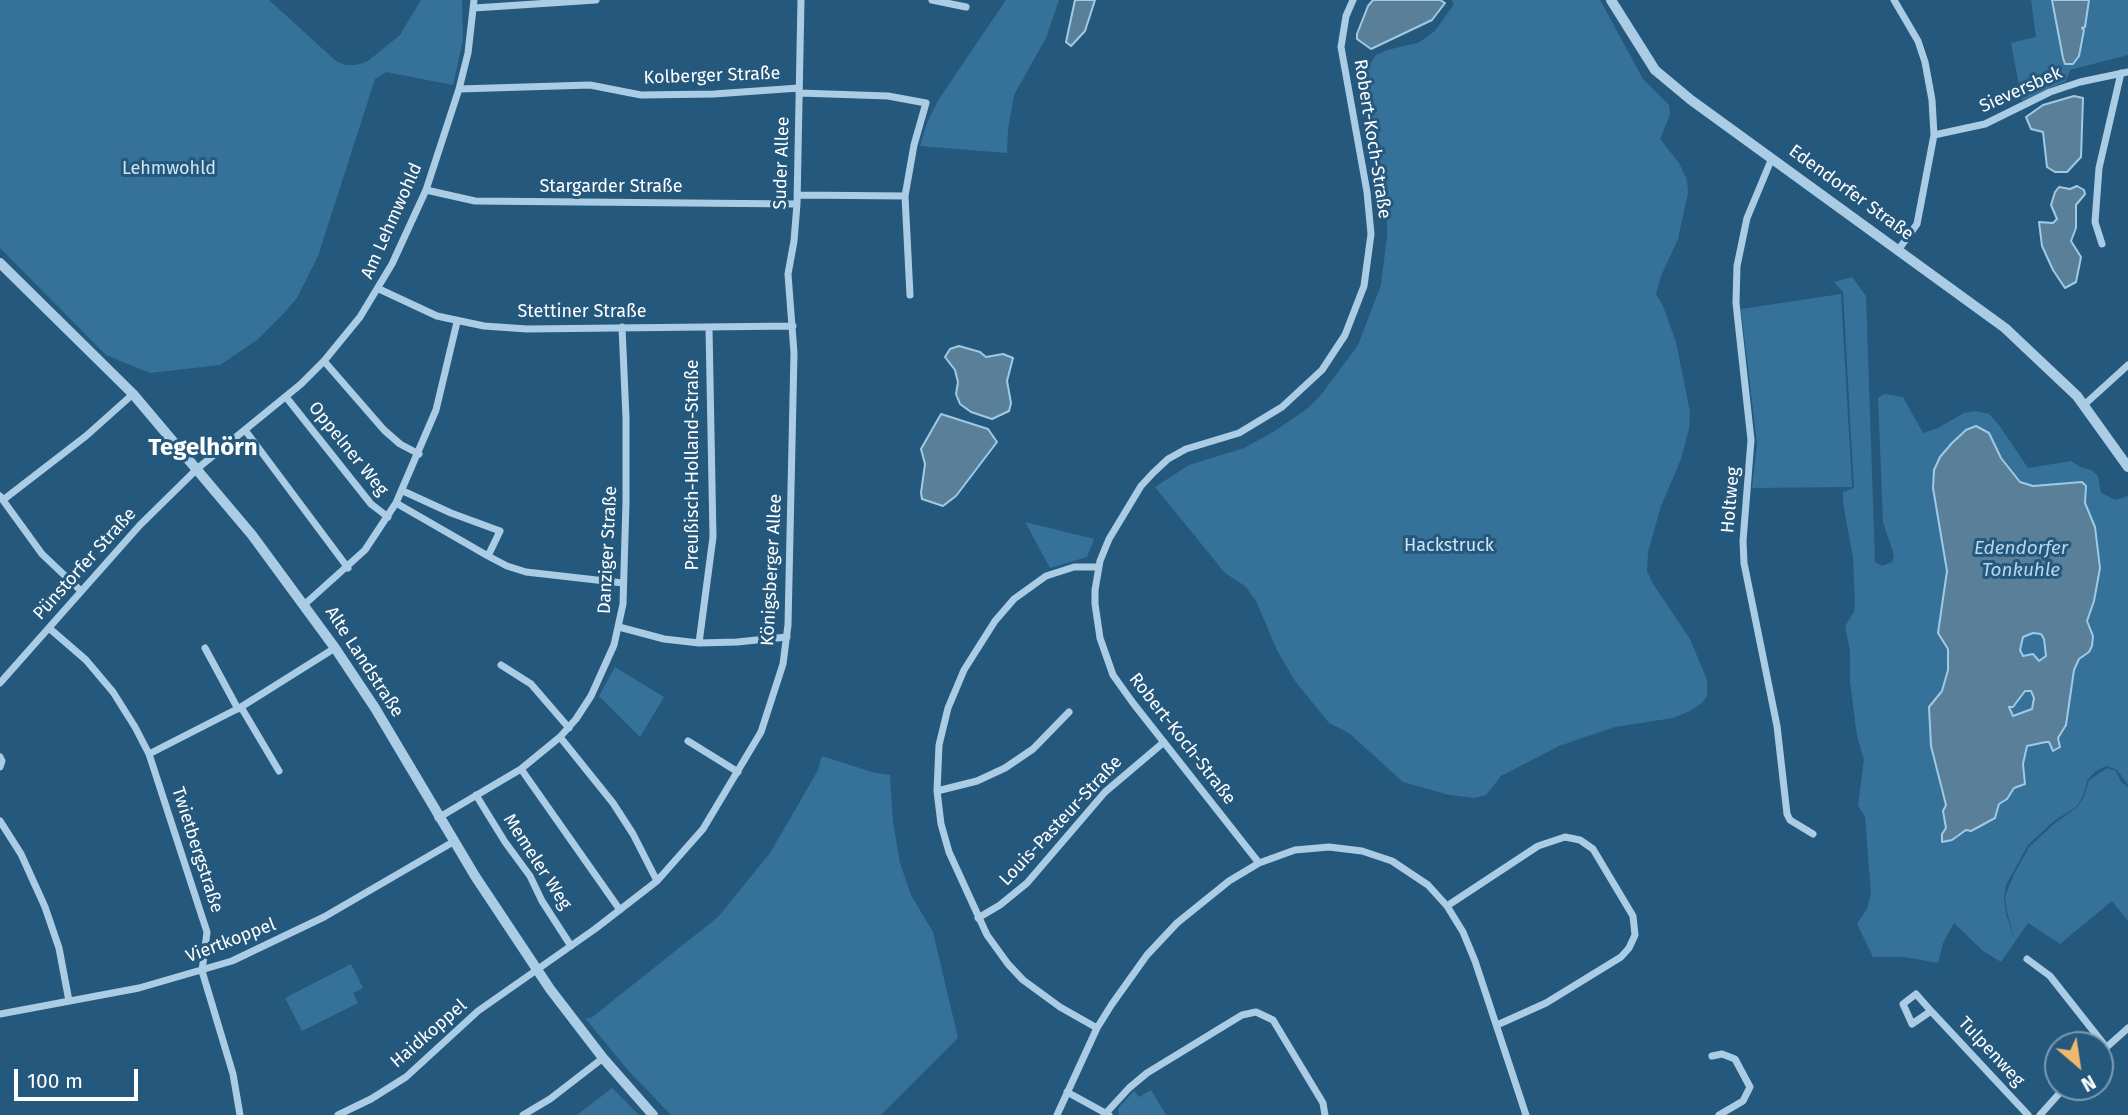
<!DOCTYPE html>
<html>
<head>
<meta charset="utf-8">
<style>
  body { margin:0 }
  #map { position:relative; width:2128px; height:1115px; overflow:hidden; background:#25587d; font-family:"Fira Sans",sans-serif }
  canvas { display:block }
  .north { position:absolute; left:2044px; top:1031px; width:70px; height:70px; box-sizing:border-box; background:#25587d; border:2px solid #7c9bb1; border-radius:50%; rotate:151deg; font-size:19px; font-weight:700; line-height:28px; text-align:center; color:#fff }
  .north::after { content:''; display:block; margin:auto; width:24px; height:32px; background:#efb76f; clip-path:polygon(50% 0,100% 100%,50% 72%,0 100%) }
  .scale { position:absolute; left:14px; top:1069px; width:124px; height:32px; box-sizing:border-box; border:4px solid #fff; border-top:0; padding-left:9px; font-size:21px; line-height:24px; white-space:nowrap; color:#fff; -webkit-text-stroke:5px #25587d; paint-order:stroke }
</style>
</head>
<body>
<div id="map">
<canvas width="2128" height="1115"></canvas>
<div class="north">N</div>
<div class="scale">100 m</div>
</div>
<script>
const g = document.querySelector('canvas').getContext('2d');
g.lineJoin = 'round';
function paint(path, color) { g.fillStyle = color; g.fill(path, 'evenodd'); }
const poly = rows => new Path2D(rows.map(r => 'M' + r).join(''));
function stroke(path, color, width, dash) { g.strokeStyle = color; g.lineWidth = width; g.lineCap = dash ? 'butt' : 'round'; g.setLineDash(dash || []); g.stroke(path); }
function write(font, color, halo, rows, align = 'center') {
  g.font = font + ' "Fira Sans",sans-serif'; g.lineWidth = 6; g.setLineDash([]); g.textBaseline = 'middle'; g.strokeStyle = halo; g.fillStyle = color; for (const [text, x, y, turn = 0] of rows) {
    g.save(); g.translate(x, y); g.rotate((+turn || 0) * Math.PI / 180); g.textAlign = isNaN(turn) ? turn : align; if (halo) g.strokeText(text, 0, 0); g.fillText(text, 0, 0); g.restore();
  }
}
const green = poly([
  [0,0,269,0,336,61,345,65,356,65,368,61,400,35,421,0,462,0,463,40,453,85,386,72,375,79,318,256,297,298,284,313,257,340,220,365,150,373,106,355,0,248],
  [1006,0,1059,0,1046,38,1014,95,1008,129,1007,153,920,146,927,123,939,99],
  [1451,0,1600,0,1643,79,1669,105,1670,115,1660,139,1679,163,1687,180,1688,193,1678,239,1661,276,1656,294,1663,306,1676,342,1690,412,1689,429,1681,459,1661,506,1648,552,1647,571,1653,584,1690,639,1707,680,1707,696,1701,704,1690,711,1673,718,1615,727,1559,746,1501,776,1486,795,1475,798,1449,795,1403,782,1349,733,1329,723,1295,681,1277,650,1256,601,1245,586,1225,573,1155,487,1189,465,1244,448,1273,432,1307,409,1321,395,1358,345,1381,285,1387,236,1387,213,1364,72,1376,55,1387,50,1418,43,1435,31,1454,4],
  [2031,0,2052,0,2065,64,2084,30,2081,28,2085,26,2089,0,2128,0,2128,55,2070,70,2066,81,2022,101,2011,43,2036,37],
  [1852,277,1866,296,1875,562,1882,566,1892,562,1894,555,1883,522,1878,398,1884,394,1903,397,1923,433,1938,428,1964,413,1976,411,1989,414,1999,425,2028,468,2071,461,2080,467,2091,470,2098,476,2101,493,2116,500,2128,496,2128,785,2117,770,2106,766,2096,771,2088,779,2083,796,2076,807,2054,821,2028,845,2006,885,2004,897,2006,914,2015,940,2007,912,2005,896,2015,872,2029,847,2055,823,2076,808,2084,797,2089,780,2107,768,2116,771,2121,782,2128,787,2128,921,2112,901,2060,944,2028,923,2001,962,1983,951,1954,923,1943,943,1938,963,1904,957,1873,957,1857,924,1867,909,1871,893,1865,817,1858,805,1864,760,1857,736,1850,681,1850,651,1845,626,1854,612,1855,603,1853,558,1843,503,1843,492,1854,488,1843,292,1834,282],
  [1976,426,1989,433,2001,458,2020,482,2033,486,2082,482,2086,486,2085,503,2095,526,2100,568,2094,601,2087,621,2090,629,2089,652,2081,656,2074,670,2069,710,2066,725,2058,737,2059,743,2052,749,2049,742,2034,743,2026,746,2023,770,2025,778,2021,785,2014,788,2007,799,1999,803,1995,818,1971,831,1966,830,1960,833,1946,828,1943,811,1946,806,1945,799,1940,789,1940,777,1931,746,1929,707,1942,691,1948,670,1949,655,1948,649,1938,633,1947,571,1933,488,1934,470,1940,457,1960,435],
  [1841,294,1852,487,1752,488,1757,444,1741,309],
  [1025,522,1094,539,1087,557,1050,568],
  [2033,633,2041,634,2044,639,2046,656,2039,662,2032,654,2022,656,2020,650,2023,637],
  [615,667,664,697,640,737,599,696],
  [2029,690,2034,700,2030,711,2016,716,2011,715,2009,707,2013,707,2022,693],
  [822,756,875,773,890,775,893,822,900,863,911,895,933,932,958,1038,881,1115,671,1115,627,1069,585,1018,591,1018,718,917,770,853,817,772],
  [351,964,363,988,353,993,358,1003,302,1031,285,998],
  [612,1088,639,1115,577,1115],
  [1151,1090,1166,1115,1119,1115,1118,1110,1120,1106,1134,1091,1139,1097]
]);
const water = poly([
  [1075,0,1095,0,1085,31,1071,46,1066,42,1075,0],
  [1373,0,1440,0,1445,3,1432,20,1371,49,1357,39,1357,34,1368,6,1373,0],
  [2052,0,2089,0,2085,27,2082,28,2084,30,2079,56,2073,64,2065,64,2063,58,2052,0],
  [2074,96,2083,98,2081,157,2067,172,2055,172,2047,167,2043,132,2031,129,2026,117,2043,105,2074,96],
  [2077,186,2084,190,2085,194,2076,205,2076,228,2071,241,2081,257,2076,282,2065,288,2053,270,2042,246,2039,222,2053,223,2057,219,2051,205,2055,192,2059,187,2070,189,2077,186],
  [959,346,980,352,986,357,1003,354,1013,358,1007,381,1011,403,1009,411,992,419,971,412,960,404,956,394,958,382,955,370,945,357,950,349,959,346],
  [941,414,988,429,997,442,956,496,943,506,922,499,921,493,925,464,921,449,941,414],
  [1976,426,1989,433,2001,458,2020,482,2033,486,2082,482,2086,486,2085,503,2095,527,2100,568,2094,601,2087,621,2093,636,2092,646,2089,652,2079,659,2074,670,2066,725,2058,738,2060,747,2053,751,2049,742,2046,742,2027,746,2023,764,2025,784,2014,788,2007,799,1999,804,1995,818,1971,831,1966,830,1952,840,1942,842,1942,834,1946,828,1943,811,1946,805,1931,746,1929,707,1942,691,1948,670,1948,649,1938,633,1947,571,1933,488,1934,470,1940,457,1952,443,1966,430,1976,426],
  [2033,633,2041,634,2044,639,2046,656,2039,661,2033,654,2023,656,2020,650,2023,637,2033,633],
  [2025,691,2031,691,2034,698,2032,709,2013,716,2009,707,2013,707,2025,691]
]);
const minor = poly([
  [932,0,966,7],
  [1894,0,1918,41,1925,62,1932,100,1934,135,1917,224,1899,249],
  [474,8,596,0],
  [459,89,590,85,641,95,714,94,799,88],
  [799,93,888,96,926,103,914,145,905,196,910,295],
  [1934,135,1985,124,2050,92,2080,82,2128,72],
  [1772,158,1747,218,1737,266,1736,303,1751,440,1743,541,1744,563,1777,726,1787,814,1790,820,1813,834],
  [426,190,475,201,797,204],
  [797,195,905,196],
  [2102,244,2095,222,2099,168,2121,73],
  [379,289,437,316,484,326,527,329,793,326],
  [324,361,384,430,400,444,419,454],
  [286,397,371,504,388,517],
  [2084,405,2128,365],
  [245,430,348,568],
  [0,496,42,554,81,591],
  [3,500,86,436,133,394],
  [396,503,488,556,500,531,451,513,403,491],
  [488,556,507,566,526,572,623,583],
  [305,604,365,550,396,503,436,410,457,322],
  [619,627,664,639,699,643,737,642,787,637],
  [49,628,86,660,113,692,135,727,149,754,207,932,202,971,233,1074,240,1115],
  [699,643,713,537,709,328],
  [205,648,238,709],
  [501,665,531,684,569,728],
  [0,683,140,525,198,468,301,384,324,361,360,317,392,264,426,190,459,89,468,53,474,0],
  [241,707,279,771],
  [560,737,613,803,633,834,657,881],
  [688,741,738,772],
  [149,754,241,707,335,648],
  [0,757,2,761,0,767],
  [521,769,620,910],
  [937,791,977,781,1005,768,1033,749,1069,712],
  [476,795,505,842,530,876,542,901,571,946],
  [438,818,521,769,560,737,576,719,591,696,614,645,623,604,626,502,626,418,622,327],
  [0,821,21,854,45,907,59,948,69,1001],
  [1259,863,1133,703,1113,675,1100,638,1095,604,1095,590,1100,561,1109,539,1141,486,1153,473,1168,459,1186,449,1239,433,1282,407,1322,370,1345,335,1364,286,1371,234,1367,192,1341,47,1346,16,1353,0],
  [1447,906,1538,846,1565,837,1580,840,1593,849,1633,916,1635,935,1629,948,1621,957,1546,1003,1497,1025],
  [978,918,1000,905,1027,883,1105,792,1164,742],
  [2027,959,2050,976,2106,1047],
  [1931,1011,1912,1024,1903,1004,1916,994,1931,1011,1986,1070,2028,1115],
  [0,1014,139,988,232,961,324,917,453,842],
  [1097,1028,1060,1007,1023,980,1008,964,987,935,949,852,941,824,937,791,939,745,948,708,964,670,995,621,1014,599,1046,576,1074,567,1099,567],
  [2100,1053,2128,1028],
  [1712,1056,1722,1054,1735,1059,1750,1087,1743,1101,1719,1115],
  [1067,1092,1109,1115],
  [1106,1113,1129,1088,1147,1073,1242,1015,1256,1012,1273,1020,1323,1103,1325,1115],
  [338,1115,371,1099,406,1077,478,1011,595,929,657,881,703,829,761,732,783,664,788,625,794,353,788,274,794,241,797,204,801,0],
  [523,1115,550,1099,603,1058],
  [1057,1115,1097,1028,1112,1004,1147,955,1177,923,1229,881,1259,863,1295,850,1329,847,1362,851,1392,861,1428,885,1447,906,1463,932,1475,961,1526,1115],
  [2040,1115,2065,1087]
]);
const tertiary = poly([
  [1611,0,1655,70,1691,100,2005,328,2077,396,2128,467],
  [0,263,133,394,252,535,335,648,375,708,475,876,550,989,603,1058,653,1115]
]);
const streetNames = [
  ["Kolberger Straße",712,76,-2],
  ["Sieversbek",2021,90,-24],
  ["Robert-Koch-Straße",1372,139,81],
  ["Suder Allee",782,163,-88],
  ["Stargarder Straße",611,187],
  ["Edendorfer Straße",1851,193,36],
  ["Am Lehmwohld",392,221,-66],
  ["Stettiner Straße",582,312],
  ["Oppelner Weg",348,449,51],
  ["Preußisch-Holland-Straße",693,465,-90],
  ["Holtweg",1731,500,-85],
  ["Danziger Straße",608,550,-87],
  ["Pünstorfer Straße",85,564,-48],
  ["Königsberger Allee",772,570,-87],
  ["Alte Landstraße",364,662,57],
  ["Robert-Koch-Straße",1182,739,52],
  ["Louis-Pasteur-Straße",1061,821,-47],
  ["Twietbergstraße",197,850,72],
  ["Memeler Weg",537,862,57],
  ["Viertkoppel",231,941,-21],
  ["Haidkoppel",429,1034,-41],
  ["Tulpenweg",1991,1052,47]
];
const parkNames = [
  ["Lehmwohld",169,169],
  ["Hackstruck",1449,546]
];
const waterNames = [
  ["Edendorfer",2021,549],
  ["Tonkuhle",2021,571]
];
const districtNames = [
  ["Tegelhörn",203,448]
];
paint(green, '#367199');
paint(water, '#5a7f98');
stroke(water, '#9fcae6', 2);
stroke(minor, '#aacde5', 7);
stroke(tertiary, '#aacde5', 10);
write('18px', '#fff', '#25587d', streetNames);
write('18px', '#cde5f4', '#25587d', parkNames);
write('italic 19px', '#b5d7ed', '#25587d', waterNames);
write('bold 24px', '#fff', '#25587d', districtNames);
</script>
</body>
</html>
